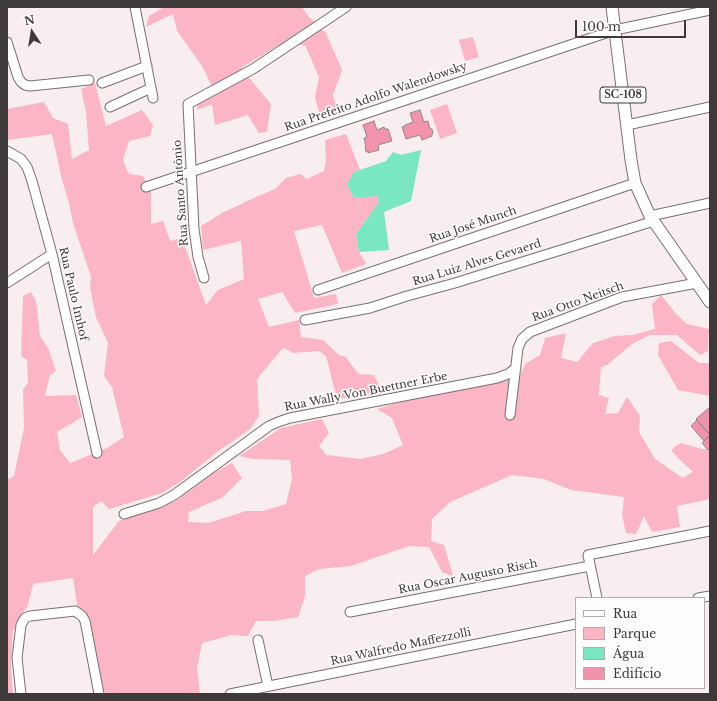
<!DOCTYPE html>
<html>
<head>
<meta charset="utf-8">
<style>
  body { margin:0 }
  #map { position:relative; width:717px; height:701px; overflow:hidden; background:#f8edef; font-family:"Libre Baskerville",serif }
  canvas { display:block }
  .frame { position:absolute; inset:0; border:8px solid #3e3a3a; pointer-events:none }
  .legend { position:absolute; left:575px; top:597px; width:130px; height:92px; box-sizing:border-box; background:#fffcfd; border:1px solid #b2aeaf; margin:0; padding:5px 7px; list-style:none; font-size:12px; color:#3e3a3a }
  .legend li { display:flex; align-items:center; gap:8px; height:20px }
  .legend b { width:20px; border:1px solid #b2aeaf }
  .north { position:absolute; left:12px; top:12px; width:40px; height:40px; -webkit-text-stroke:3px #fffcfd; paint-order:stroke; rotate:348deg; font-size:11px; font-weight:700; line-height:16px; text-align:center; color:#3e3a3a }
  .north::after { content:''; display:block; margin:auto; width:14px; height:18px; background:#3e3a3a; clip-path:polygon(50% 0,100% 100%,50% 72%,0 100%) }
  .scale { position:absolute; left:575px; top:20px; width:111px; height:18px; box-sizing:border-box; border:2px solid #3e3a3a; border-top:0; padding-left:5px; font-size:12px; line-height:14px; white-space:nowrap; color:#3e3a3a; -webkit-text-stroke:3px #fffcfd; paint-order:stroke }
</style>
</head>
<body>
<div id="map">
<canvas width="717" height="701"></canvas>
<div class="frame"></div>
<ul class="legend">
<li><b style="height:5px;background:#fff"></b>Rua</li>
<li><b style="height:11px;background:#fcb5c5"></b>Parque</li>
<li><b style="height:11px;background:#78e7c2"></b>Água</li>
<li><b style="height:11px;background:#f193aa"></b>Edifício</li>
</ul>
<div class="north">N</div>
<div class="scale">100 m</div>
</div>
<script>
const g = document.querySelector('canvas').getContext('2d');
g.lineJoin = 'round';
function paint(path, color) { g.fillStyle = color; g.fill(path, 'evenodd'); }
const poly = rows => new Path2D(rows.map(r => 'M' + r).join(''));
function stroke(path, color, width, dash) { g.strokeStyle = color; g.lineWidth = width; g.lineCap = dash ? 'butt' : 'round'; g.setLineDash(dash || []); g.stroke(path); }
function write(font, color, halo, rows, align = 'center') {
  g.font = font + ' "Libre Baskerville",serif'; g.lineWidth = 3; g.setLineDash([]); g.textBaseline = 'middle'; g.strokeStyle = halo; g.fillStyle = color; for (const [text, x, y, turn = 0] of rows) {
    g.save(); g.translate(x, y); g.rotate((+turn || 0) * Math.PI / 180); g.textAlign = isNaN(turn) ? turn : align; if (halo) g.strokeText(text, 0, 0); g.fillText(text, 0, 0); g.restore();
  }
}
const green = poly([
  [164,7,302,7,308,16,326,33,342,70,333,95,339,115,321,119,315,98,319,77,305,45,277,46,241,68,271,104,267,132,259,133,248,115,215,125,212,104,197,110,198,103,216,94,202,66,177,31,173,14,146,27,149,16],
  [473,37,479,57,465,61,459,40],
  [95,83,106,126,142,110,153,125,150,136,129,141,123,160,129,174,143,176,151,192,151,224,163,221,170,241,182,238,206,305,218,290,244,279,241,241,203,250,201,226,222,213,256,197,275,189,286,178,300,174,307,179,324,171,326,161,325,140,346,134,360,170,354,172,377,196,379,202,356,234,359,252,366,264,342,273,322,225,294,231,314,298,336,294,338,304,295,313,282,292,258,299,269,327,299,320,301,337,323,340,339,355,346,357,358,374,374,375,383,393,337,399,326,356,319,351,294,353,283,348,257,379,259,416,250,429,217,452,180,482,162,493,109,509,101,501,93,507,93,555,119,521,177,500,215,472,232,463,242,478,223,497,189,512,188,522,208,523,246,511,263,511,286,504,292,479,290,460,253,459,239,456,281,428,322,419,329,433,319,446,326,455,361,459,383,454,403,445,392,418,377,409,411,399,502,382,520,376,525,364,540,355,545,338,566,333,561,358,577,362,593,343,615,336,632,335,655,329,652,304,661,295,676,314,687,324,709,329,708,351,700,355,677,335,649,335,632,344,607,365,601,367,599,395,609,398,605,414,618,413,627,397,640,416,639,432,655,459,683,478,693,472,678,458,671,450,680,443,702,449,710,449,710,499,677,506,680,527,652,532,644,516,636,534,626,533,622,515,624,497,571,490,544,479,512,475,450,502,432,519,431,541,444,545,453,576,442,572,429,547,409,546,351,566,319,569,305,576,305,596,298,617,273,621,256,621,248,636,232,635,202,643,197,668,200,694,104,694,88,619,77,605,73,578,33,584,28,605,13,630,11,665,13,694,7,694,7,480,14,476,24,428,23,390,28,383,27,360,21,356,23,296,31,292,36,301,40,336,48,348,56,371,50,375,45,396,76,395,82,417,57,432,60,450,70,463,107,448,124,437,112,387,104,376,108,343,96,317,90,287,91,277,73,223,69,203,62,180,52,134,7,140,7,109,44,102,53,118,68,124,72,159,89,150,86,112,81,89],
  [447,104,457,133,440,139,430,110],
  [671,341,699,363,710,363,710,396,678,390,658,355,659,343]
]);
const water = poly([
  [421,150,411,201,384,212,389,250,359,252,356,234,379,202,377,196,354,198,347,184,354,172,386,161,393,152,401,155]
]);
const building = poly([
  [420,110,424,122,428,121,430,129,432,129,433,133,432,134,432,136,422,140,420,135,406,139,402,127,405,126,405,125,413,122,410,113,420,110],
  [374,121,377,130,384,127,385,129,388,129,392,141,378,145,379,150,368,153,368,151,366,152,365,147,366,147,364,138,367,137,363,125,374,121],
  [710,407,710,435,696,419,710,407],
  [697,420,710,435,704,441,691,426,697,420],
  [710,436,710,448,708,450,702,443,710,436]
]);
const minor = poly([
  [135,7,153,98],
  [7,42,18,77,21,82,25,85,30,86,89,80],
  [102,83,147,66],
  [110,107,151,88],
  [627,125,710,107],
  [7,151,21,159,27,167,32,181,52,254,97,453],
  [146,187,615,30,710,10],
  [650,216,710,203],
  [204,278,198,257,194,229,188,104,253,69,346,7],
  [7,283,52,254],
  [318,290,635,183],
  [305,320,370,308,407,296,455,283,654,221],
  [510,415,518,348,522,339,530,332,622,297,697,283],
  [124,514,159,503,174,495,269,426,278,422,290,418,497,378,508,374,516,368],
  [597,598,588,555,710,531],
  [698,598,710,596],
  [350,612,590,566],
  [258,640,268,686],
  [21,694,17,658,21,625,25,618,30,616,75,611,82,616,85,621,99,694],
  [230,694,576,624]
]);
const major = poly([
  [612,7,631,160,635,183,650,216,710,302]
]);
const shields = [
  [623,95,46]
];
const shieldNames = [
  ["SC-108",623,95]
];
const streetNames = [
  ["Rua Prefeito Adolfo Walendowsky",376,97,-19],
  ["Rua Santo Antônio",181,193,-94],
  ["Rua José Munch",473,225,-19],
  ["Rua Luiz Alves Gevaerd",477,263,-17],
  ["Rua Paulo Imhof",73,294,77],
  ["Rua Otto Neitsch",578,302,-20],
  ["Rua Wally Von Buettner Erbe",366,392,-11],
  ["Rua Oscar Augusto Risch",468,577,-11],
  ["Rua Walfredo Maffezzolli",401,647,-12]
];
paint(green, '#fcb5c5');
paint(water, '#78e7c2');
paint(building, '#f193aa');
stroke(building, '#93898b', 1);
stroke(minor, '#796f71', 11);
stroke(major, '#796f71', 13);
stroke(minor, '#fff', 9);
stroke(major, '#fff', 11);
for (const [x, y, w] of shields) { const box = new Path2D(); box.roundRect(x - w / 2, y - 8, w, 16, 3); g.fillStyle = '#fffcfd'; g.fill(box); stroke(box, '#3e3a3a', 1); }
write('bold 10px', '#3e3a3a', null, shieldNames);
write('11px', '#3e3a3a', '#fffcfd', streetNames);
</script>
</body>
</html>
